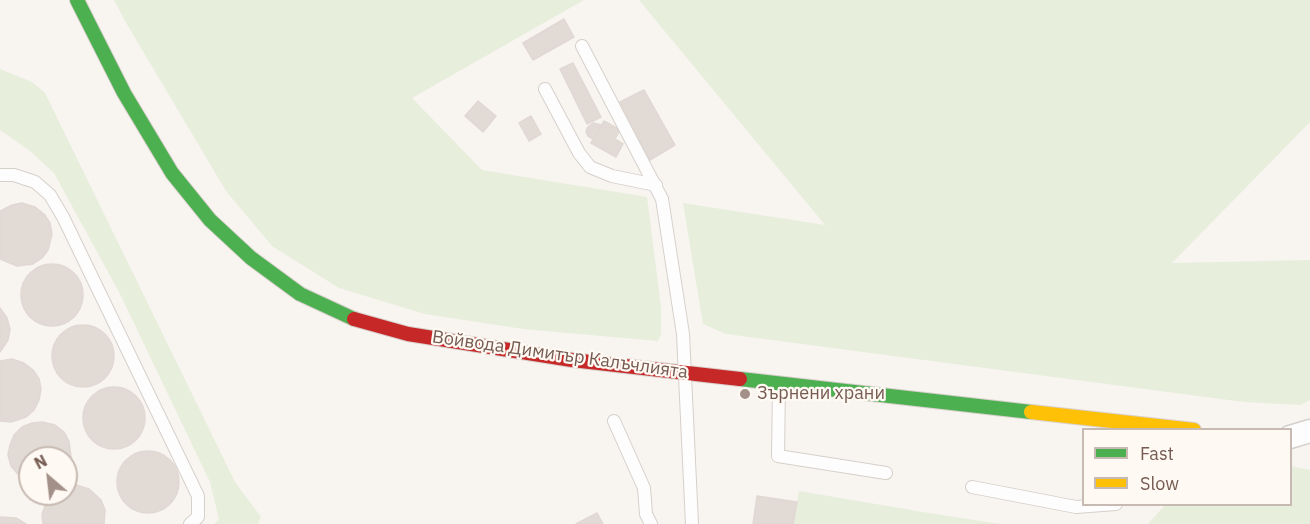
<!DOCTYPE html>
<html>
<head>
<meta charset="utf-8">
<style>
  body { margin:0 }
  #map { position:relative; width:1310px; height:524px; overflow:hidden; background:#f8f4f0; font-family:"IBM Plex Sans",sans-serif }
  canvas { display:block }
  .legend { position:absolute; left:1082px; top:428px; width:210px; height:78px; box-sizing:border-box; background:#fef9f3; border:2px solid #c7bab2; margin:0; padding:8px 10px; list-style:none; font-size:18px; color:#755b51 }
  .legend li { display:flex; align-items:center; gap:12px; height:30px }
  .legend b { width:30px; border:2px solid #c7bab2 }
  .north { position:absolute; left:18px; top:446px; width:60px; height:60px; box-sizing:border-box; background:#fef9f3; border:2px solid #c7bab2; border-radius:50%; rotate:332deg; font-size:16px; font-weight:700; line-height:24px; text-align:center; color:#755b51 }
  .north::after { content:''; display:block; margin:auto; width:21px; height:27px; background:#a39189; clip-path:polygon(50% 0,100% 100%,50% 72%,0 100%) }
</style>
</head>
<body>
<div id="map">
<canvas width="1310" height="524"></canvas>
<ul class="legend">
<li><b style="height:8px;background:#4caf50"></b>Fast</li>
<li><b style="height:8px;background:#ffc107"></b>Slow</li>
</ul>
<div class="north">N</div>
</div>
<script>
const g = document.querySelector('canvas').getContext('2d');
g.lineJoin = 'round';
function paint(path, color) { g.fillStyle = color; g.fill(path, 'evenodd'); }
const poly = rows => new Path2D(rows.map(r => 'M' + r).join(''));
function stroke(path, color, width, dash) { g.strokeStyle = color; g.lineWidth = width; g.lineCap = dash ? 'butt' : 'round'; g.setLineDash(dash || []); g.stroke(path); }
function write(font, color, halo, rows, align = 'center') {
  g.font = font + ' "IBM Plex Sans",sans-serif'; g.lineWidth = 4.5; g.setLineDash([]); g.textBaseline = 'middle'; g.strokeStyle = halo; g.fillStyle = color; for (const [text, x, y, turn = 0] of rows) {
    g.save(); g.translate(x, y); g.rotate((+turn || 0) * Math.PI / 180); g.textAlign = isNaN(turn) ? turn : align; if (halo) g.strokeText(text, 0, 0); g.fillText(text, 0, 0); g.restore();
  }
}
const green = poly([
  [114,0,584,0,412,98,482,170,647,197,661,307,661,334,658,341,523,329,425,314,339,288,272,246,226,191,125,21],
  [639,0,1310,0,1310,122,1172,263,1310,260,1310,400,1300,405,1244,402,726,334,703,324,683,203,825,225],
  [0,69,32,82,45,93,235,482,261,517,258,524,214,524,219,519,210,482,120,294,54,173,30,151,0,130],
  [1291,466,1310,470,1310,524,1148,524,1165,505,1290,504],
  [799,491,923,512,1000,524,793,524]
]);
const building = poly([
  [564,19,574,37,533,60,523,43,564,19],
  [573,63,601,117,587,124,560,69,573,63],
  [644,90,675,145,650,160,620,102,644,90],
  [478,101,496,116,483,132,465,116,478,101],
  [531,116,541,134,529,141,519,123,531,116],
  [604,121,620,130,615,139,623,144,616,157,591,143,604,121],
  [593,123,602,125,593,139,588,136,586,132,587,128,593,123],
  [22,203,35,207,44,214,50,223,52,234,48,250,42,258,33,264,17,266,0,259,0,211,12,205,22,203],
  '21 295a31 31 0 1 1 62 0a31 31 0 1 1-62 0Z',
  [0,308,7,318,10,329,8,340,0,352,0,308],
  '52 356a31 31 0 1 1 62 0a31 31 0 1 1-62 0Z',
  [12,359,24,363,33,370,39,379,41,389,39,400,34,410,26,417,11,422,0,421,0,361,12,359],
  '83 418a31 31 0 1 1 62 0a31 31 0 1 1-62 0Z',
  [42,422,55,425,64,432,69,441,71,457,66,471,66,458,30,458,30,483,22,479,11,466,8,455,10,445,14,435,22,427,32,423,42,422],
  '117 482a31 31 0 1 1 62 0a31 31 0 1 1-62 0Z',
  [76,485,89,489,101,500,105,510,104,524,43,524,42,514,48,499,52,494,66,494,66,486,76,485],
  [757,496,797,502,793,524,753,524,757,496],
  [597,513,603,524,576,524,597,513],
  [0,517,16,518,26,524,0,524,0,517]
]);
const lane = poly([
  [582,46,662,199,683,334,692,524],
  [545,89,579,153,590,167,612,176,656,185],
  [0,175,14,175,35,182,50,195,63,217,198,496,198,517,190,524],
  [779,385,778,456,886,473],
  [614,421,644,488,646,514,651,524],
  [972,487,1076,507,1116,504]
]);
const street = poly([
  [1290,437,1310,431]
]);
const fast = poly([
  [77,0,124,93,172,173,210,220,251,258,300,294,354,319],
  [740,379,1031,412]
]);
const slow = poly([
  [1031,412,1194,430]
]);
const jam = poly([
  [354,319,408,334,572,360,740,379]
]);
const markers = [
  [745,394,6,"#a39189"]
];
const streetNames = [
  ["Войвода Димитър Калъчлията",560,355,8]
];
const poiNames = [
  ["Зърнени храни",757,394]
];
paint(green, '#e7eedc');
paint(building, '#e2dad5');
stroke(building, '#e1d8d3', 1.5);
stroke(lane, '#d6d0cb', 14);
stroke(street, '#d6d0cb', 25);
stroke(fast, '#d8d0cc', 16);
stroke(slow, '#d8d0cc', 16);
stroke(jam, '#d8d0cc', 16);
stroke(lane, '#fefdfd', 12);
stroke(street, '#fefdfd', 22);
stroke(fast, '#4caf50', 14);
stroke(slow, '#ffc107', 14);
stroke(jam, '#c62828', 14);
for (const [x, y, r, color] of markers) { const dot = new Path2D(); dot.arc(x, y, r, 0, 2 * Math.PI); g.fillStyle = color; g.fill(dot); stroke(dot, '#fef9f3', 2); }
write('18px', '#755b51', '#fef9f3', streetNames);
write('18px', '#755b51', '#fef9f3', poiNames, 'left');
</script>
</body>
</html>
